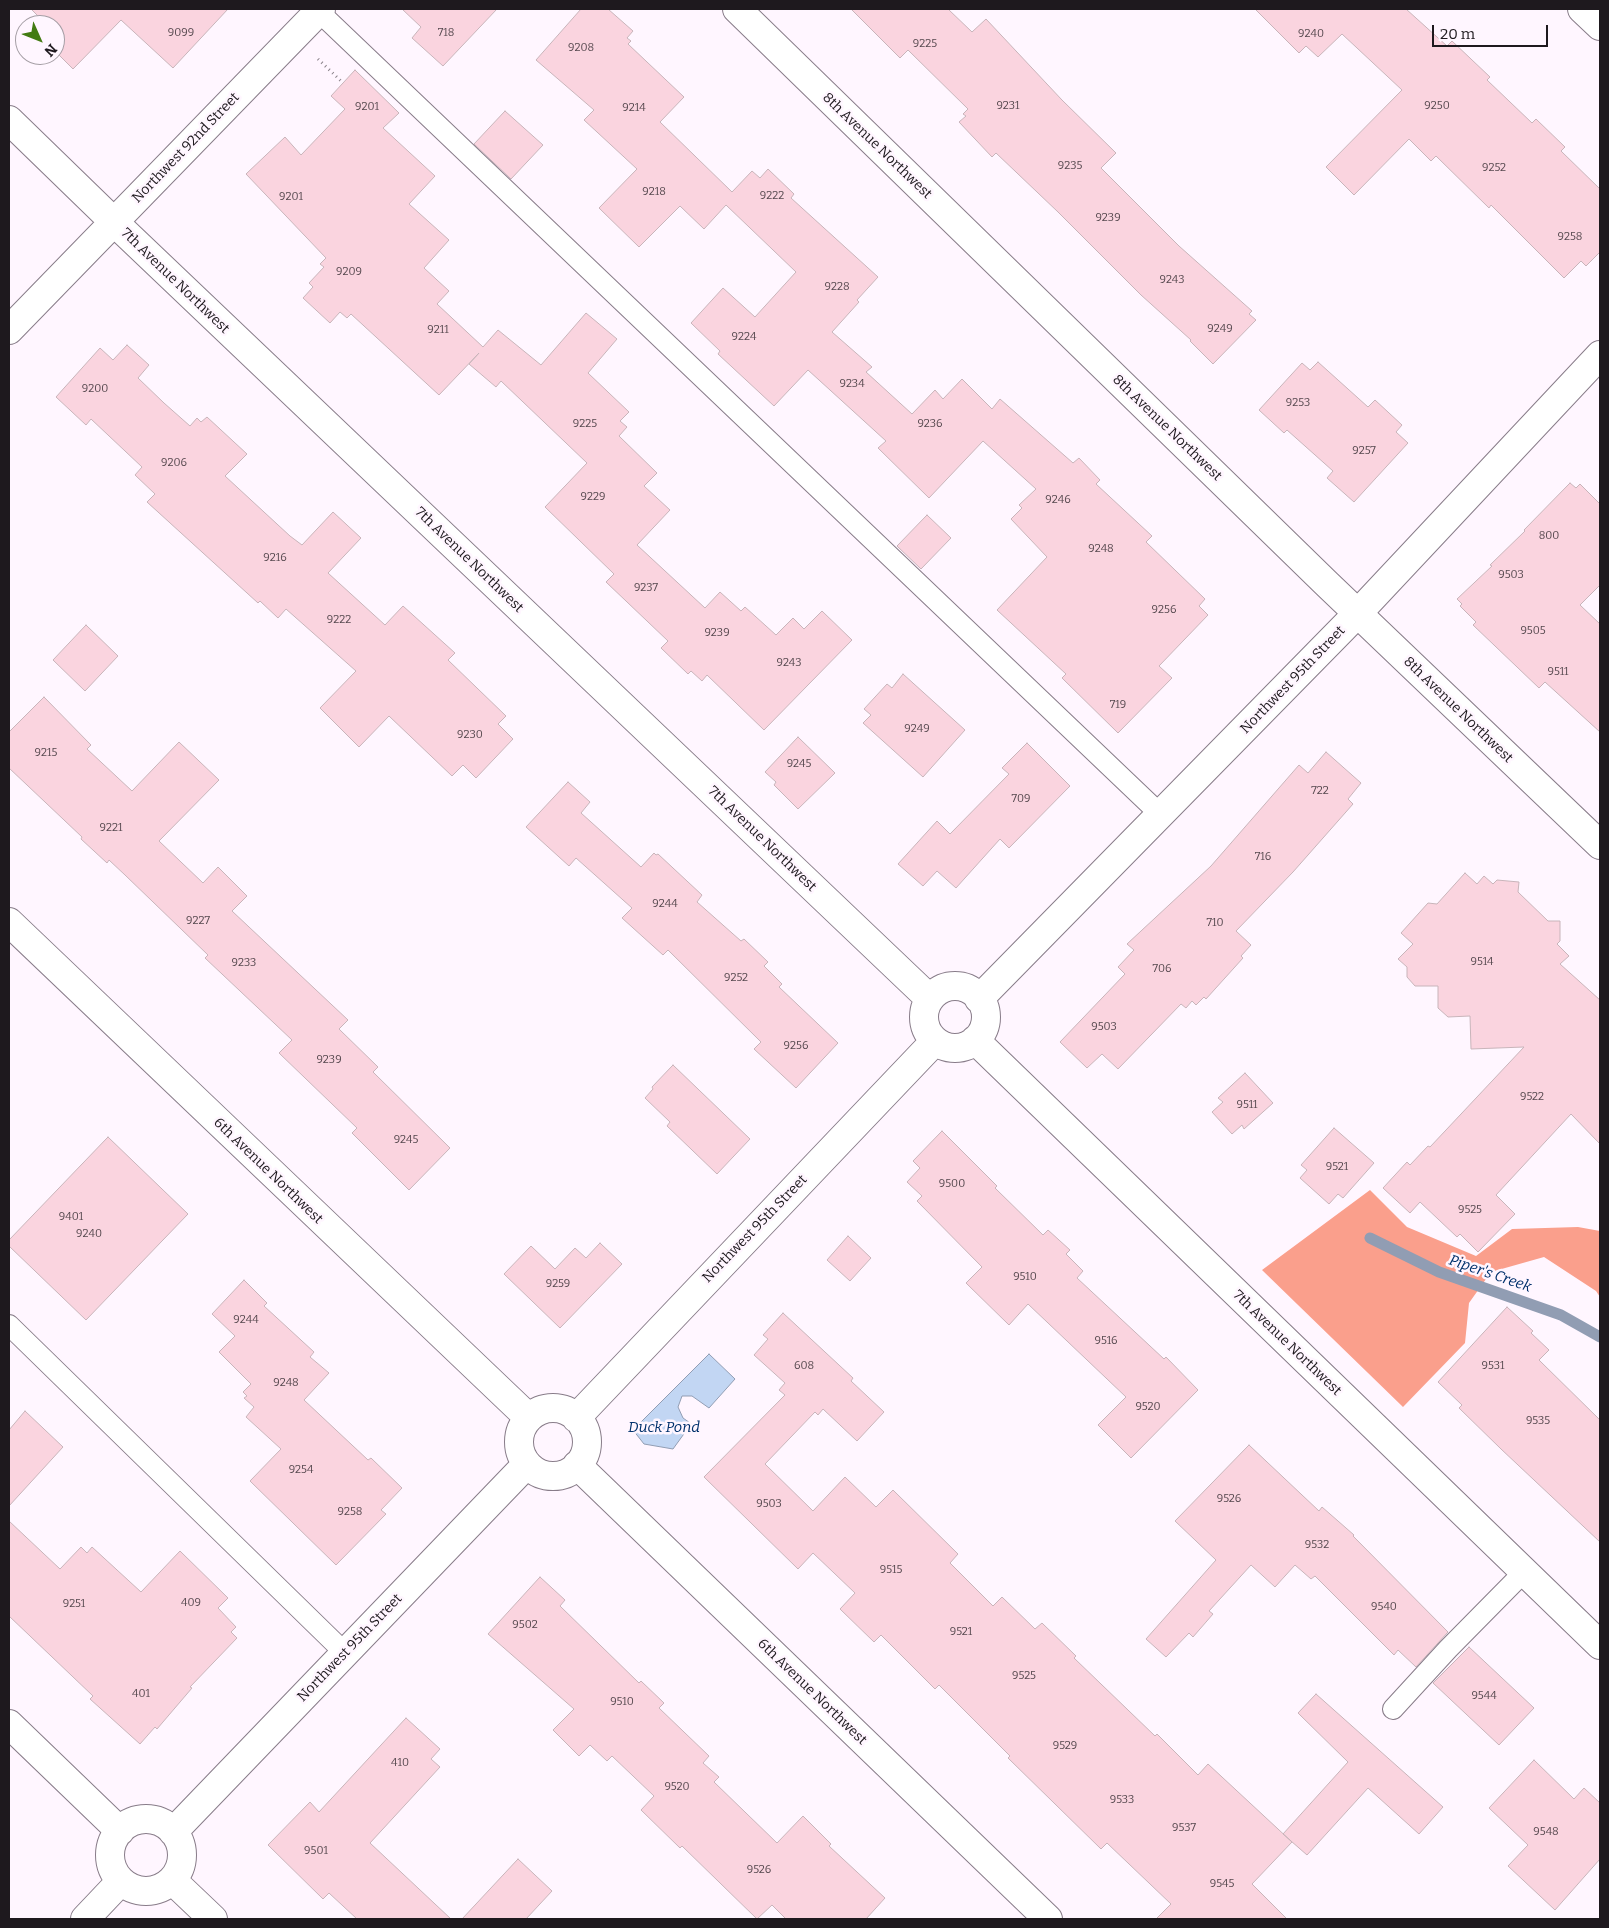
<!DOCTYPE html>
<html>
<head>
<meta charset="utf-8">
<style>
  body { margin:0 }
  #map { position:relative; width:1609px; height:1928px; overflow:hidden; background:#fff6ff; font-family:Bitter,serif }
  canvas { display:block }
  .frame { position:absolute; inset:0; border:10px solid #1e191e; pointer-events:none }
  .north { position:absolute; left:15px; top:15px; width:50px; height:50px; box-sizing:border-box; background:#fff6ff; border:1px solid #a59ea5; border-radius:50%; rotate:134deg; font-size:14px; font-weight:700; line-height:20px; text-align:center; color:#1e191e }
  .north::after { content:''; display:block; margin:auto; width:18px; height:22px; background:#437b12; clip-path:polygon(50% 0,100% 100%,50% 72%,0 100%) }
  .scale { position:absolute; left:1432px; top:25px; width:116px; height:22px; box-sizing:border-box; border:2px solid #1e191e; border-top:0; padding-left:6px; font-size:15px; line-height:18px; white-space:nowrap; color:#1e191e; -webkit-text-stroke:4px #fff6ff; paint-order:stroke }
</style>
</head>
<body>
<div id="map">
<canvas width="1609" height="1928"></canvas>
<div class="frame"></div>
<div class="north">N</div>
<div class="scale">20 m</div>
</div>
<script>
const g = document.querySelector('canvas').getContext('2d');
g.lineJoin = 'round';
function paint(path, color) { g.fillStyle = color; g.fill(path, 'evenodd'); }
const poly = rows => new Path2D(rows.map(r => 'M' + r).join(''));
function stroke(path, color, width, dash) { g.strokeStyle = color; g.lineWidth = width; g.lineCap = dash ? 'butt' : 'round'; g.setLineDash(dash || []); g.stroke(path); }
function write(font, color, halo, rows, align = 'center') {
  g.font = font + ' Bitter,serif'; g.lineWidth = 5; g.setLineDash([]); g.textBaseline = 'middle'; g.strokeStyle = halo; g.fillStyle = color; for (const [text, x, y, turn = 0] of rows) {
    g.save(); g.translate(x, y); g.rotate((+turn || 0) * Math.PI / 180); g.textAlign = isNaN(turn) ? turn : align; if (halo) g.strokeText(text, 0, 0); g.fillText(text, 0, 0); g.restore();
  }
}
const forest = poly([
  [1370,1190,1407,1227,1476,1256,1512,1229,1578,1227,1600,1231,1600,1297,1596,1291,1544,1257,1491,1272,1469,1303,1465,1343,1403,1407,1262,1270]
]);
const water = poly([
  [709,1354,735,1379,709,1408,692,1396,682,1396,678,1407,683,1418,693,1425,686,1431,673,1449,644,1444,633,1430,709,1354]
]);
const stream = poly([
  [1370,1238,1439,1272,1561,1315,1600,1337]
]);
const building = poly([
  [31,9,228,9,173,68,121,20,73,69,55,51,55,25,47,25,31,9],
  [402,9,497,9,443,66,412,38,421,27,402,9],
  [581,9,608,9,633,31,627,38,631,41,628,44,684,97,660,122,732,192,752,171,760,178,768,169,794,194,791,198,878,277,857,300,859,302,832,332,872,367,866,372,912,414,935,390,943,399,962,379,992,409,1000,399,1073,463,1079,458,1100,480,1096,484,1152,536,1146,542,1205,599,1199,606,1208,615,1159,666,1172,678,1118,733,1062,678,1066,674,997,610,1047,557,1011,519,1022,508,1019,505,1036,489,983,441,929,498,878,448,886,441,808,370,774,406,718,354,720,351,691,323,723,288,755,317,796,272,726,205,704,229,680,206,639,247,599,208,637,169,584,120,594,110,536,60,581,9],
  [851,9,948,9,972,32,986,19,1062,100,1116,153,1101,168,1179,246,1252,311,1249,314,1256,320,1213,364,1190,341,1191,340,1141,295,1058,212,996,153,992,157,959,122,966,116,963,114,968,109,908,50,900,58,851,9],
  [1255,9,1406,9,1447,46,1452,41,1490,77,1487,80,1532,123,1536,119,1565,147,1561,151,1600,189,1600,252,1586,266,1581,261,1564,278,1491,205,1489,208,1436,156,1431,161,1409,139,1354,195,1326,167,1402,90,1342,34,1318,57,1306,46,1299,53,1255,9],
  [355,70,399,113,383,128,435,176,409,204,449,240,424,268,449,291,437,304,483,347,498,330,541,365,586,313,617,339,588,373,629,412,620,421,627,427,619,436,657,473,644,486,670,510,637,545,705,608,720,592,741,611,745,607,776,635,793,618,804,629,822,611,852,640,764,730,707,675,702,681,691,671,688,674,661,648,668,641,606,582,614,574,545,507,587,463,501,381,496,387,469,364,479,353,439,395,351,314,347,318,340,312,330,323,303,298,313,287,309,283,324,267,320,264,326,258,246,174,285,137,301,155,345,109,331,96,355,70],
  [505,111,543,145,511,179,474,144,505,111],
  [127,345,149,365,138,378,164,403,190,426,197,418,201,422,207,417,247,454,225,476,290,536,302,545,333,512,361,538,328,573,385,625,403,606,455,653,448,660,506,716,498,724,513,739,476,778,463,765,452,776,389,716,359,747,320,708,356,671,286,609,278,618,260,601,258,603,147,502,155,494,135,475,142,467,91,419,86,425,56,397,100,348,113,360,127,345],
  [1318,362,1368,407,1375,400,1402,425,1396,432,1408,443,1354,502,1327,478,1333,471,1287,430,1284,433,1259,410,1302,363,1310,370,1318,362],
  [1570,483,1576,488,1580,484,1600,504,1600,585,1580,605,1600,624,1600,732,1545,682,1539,688,1473,625,1476,622,1460,606,1462,604,1457,599,1492,566,1490,565,1525,531,1524,530,1570,483],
  [927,515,951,538,921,569,897,546,927,515],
  [86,625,118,656,85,691,53,660,86,625],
  [903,674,965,730,923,777,863,723,871,715,864,709,887,684,892,688,903,674],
  [44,697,91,745,87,749,132,791,179,742,219,780,159,841,203,883,218,867,247,896,232,911,348,1020,339,1029,378,1067,373,1072,450,1148,409,1190,352,1133,357,1128,279,1053,292,1040,205,958,208,955,125,875,109,860,107,863,81,839,82,837,9,768,9,732,44,697],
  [798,737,835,773,798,809,774,785,776,782,765,772,798,737],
  [1027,743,1070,786,1009,848,1000,839,956,888,937,871,923,886,898,864,937,821,950,834,1009,774,1002,768,1027,743],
  [1326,752,1361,783,1348,799,1353,804,1293,872,1236,931,1251,945,1241,956,1243,958,1206,999,1204,997,1196,1005,1192,1001,1186,1008,1181,1004,1118,1069,1102,1054,1087,1068,1060,1042,1125,974,1118,967,1134,950,1127,944,1211,866,1299,765,1308,773,1326,752],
  [568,782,590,802,581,813,641,867,654,853,656,855,658,854,702,895,697,902,741,941,744,939,768,962,764,966,782,984,779,987,838,1043,796,1088,754,1049,761,1042,668,950,663,955,622,918,632,908,576,858,569,866,526,827,568,782],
  [1465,873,1477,884,1484,876,1493,884,1497,880,1519,882,1518,892,1548,921,1560,921,1560,941,1557,944,1569,956,1560,964,1600,1000,1600,1144,1571,1114,1496,1195,1515,1214,1478,1252,1460,1234,1457,1237,1420,1202,1410,1213,1383,1188,1407,1162,1410,1165,1428,1146,1430,1147,1524,1047,1471,1049,1470,1016,1448,1017,1438,1008,1438,986,1415,986,1407,977,1407,967,1398,959,1413,944,1401,933,1428,903,1437,904,1465,873],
  [673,1065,750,1139,717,1174,667,1126,670,1122,645,1098,653,1089,652,1087,673,1065],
  [1245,1073,1273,1103,1244,1129,1242,1125,1232,1134,1212,1112,1223,1102,1218,1098,1245,1073],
  [1334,1128,1374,1163,1343,1198,1338,1194,1329,1204,1300,1178,1307,1170,1301,1165,1334,1128],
  [942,1131,997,1186,995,1188,1043,1235,1048,1230,1070,1250,1066,1254,1083,1271,1077,1278,1164,1359,1166,1357,1198,1390,1131,1458,1098,1425,1126,1397,1028,1304,1009,1325,966,1283,982,1267,917,1201,922,1196,907,1182,920,1168,913,1161,942,1131],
  [108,1137,188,1214,86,1320,9,1246,9,1240,108,1137],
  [848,1236,871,1258,850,1281,827,1260,848,1236],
  [600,1243,622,1264,560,1328,504,1274,531,1246,555,1269,575,1248,586,1258,600,1243],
  [244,1280,267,1303,264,1306,314,1352,310,1357,329,1373,304,1400,368,1460,371,1458,402,1488,381,1510,386,1514,336,1565,250,1481,281,1449,246,1417,254,1407,244,1398,247,1396,243,1392,251,1384,219,1352,235,1336,212,1314,244,1280],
  [1507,1307,1533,1331,1531,1333,1549,1350,1539,1360,1600,1420,1600,1542,1501,1449,1459,1408,1462,1405,1438,1382,1507,1307],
  [783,1313,853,1378,851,1381,884,1412,857,1441,823,1409,818,1415,815,1412,765,1464,813,1511,845,1477,876,1507,893,1490,958,1554,950,1563,993,1606,1002,1597,1035,1629,1042,1623,1076,1656,1074,1658,1155,1736,1157,1734,1198,1775,1208,1764,1292,1842,1252,1884,1287,1919,1156,1919,1171,1904,1107,1843,1101,1849,1008,1758,1010,1756,939,1685,935,1689,881,1635,874,1642,840,1609,855,1593,813,1553,798,1569,704,1477,785,1395,779,1390,785,1383,754,1355,768,1339,763,1335,783,1313],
  [25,1411,63,1447,9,1506,9,1430,25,1411],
  [1249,1445,1319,1511,1322,1507,1354,1535,1353,1536,1448,1632,1416,1667,1398,1650,1394,1655,1315,1576,1311,1579,1295,1565,1275,1587,1251,1565,1209,1611,1213,1614,1193,1637,1189,1633,1166,1657,1146,1639,1216,1560,1175,1521,1249,1445],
  [9,1521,60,1569,81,1547,87,1553,92,1547,141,1592,180,1551,228,1598,218,1608,236,1627,231,1632,237,1638,190,1687,192,1688,157,1729,155,1727,140,1744,90,1699,93,1696,9,1616,9,1521],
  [540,1577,565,1600,560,1606,639,1683,641,1681,664,1703,659,1708,709,1756,703,1763,719,1777,714,1782,777,1843,803,1816,831,1844,829,1846,885,1898,866,1919,786,1919,772,1905,757,1919,682,1846,680,1848,641,1810,654,1796,612,1756,607,1761,590,1745,579,1756,553,1730,574,1709,488,1634,540,1577],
  [1469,1647,1534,1708,1499,1745,1433,1683,1469,1647],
  [1316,1694,1443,1807,1419,1834,1368,1788,1307,1855,1283,1834,1348,1762,1298,1713,1316,1694],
  [406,1718,440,1749,431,1759,440,1767,370,1843,451,1919,357,1919,329,1893,323,1899,268,1845,310,1802,319,1812,406,1718],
  [1534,1760,1574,1799,1584,1788,1600,1803,1600,1859,1555,1910,1508,1866,1528,1845,1489,1808,1534,1760],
  [518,1859,552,1891,526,1919,462,1919,518,1859]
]);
const path = poly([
  [318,59,341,81]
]);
const service = poly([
  [316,9,1161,815],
  [9,1325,345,1653],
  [1393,1709,1448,1649,1523,1573]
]);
const minor = poly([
  [1582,9,1600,26],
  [9,120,114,222,930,999],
  [9,330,321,9],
  [9,922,529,1418],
  '924 1017a31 31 0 1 1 62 0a31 31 0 1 1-62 0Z',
  [979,999,1358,613,1600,355],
  [975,1040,1600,1645],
  '519 1442a34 34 0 1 1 68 0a34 34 0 1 1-68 0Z',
  [576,1418,935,1041],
  [577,1465,1048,1919],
  [9,1724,120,1831],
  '110 1855a36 36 0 1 1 72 0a36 36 0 1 1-72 0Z',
  [173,1832,527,1464],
  [172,1880,213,1919],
  [85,1919,121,1881]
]);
const tertiary = poly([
  [737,9,1327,584,1600,845]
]);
const numberNames = [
  ["9099",181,33],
  ["718",446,33],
  ["9240",1311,34],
  ["9225",925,44],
  ["9208",581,48],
  ["9231",1008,106],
  ["9250",1437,106],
  ["9201",367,107],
  ["9214",634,108],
  ["9235",1070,166],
  ["9252",1494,168],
  ["9218",654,192],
  ["9222",772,196],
  ["9201",291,197],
  ["9239",1108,218],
  ["9258",1570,237],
  ["9209",349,272],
  ["9243",1172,280],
  ["9228",837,287],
  ["9249",1220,329],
  ["9211",438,330],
  ["9224",744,337],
  ["9234",852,384],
  ["9200",95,389],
  ["9253",1298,403],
  ["9225",585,424],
  ["9236",930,424],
  ["9257",1364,451],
  ["9206",174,463],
  ["9229",593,497],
  ["9246",1058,500],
  ["800",1549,536],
  ["9248",1101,549],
  ["9216",275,558],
  ["9503",1511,575],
  ["9237",646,588],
  ["9256",1164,610],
  ["9222",339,620],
  ["9505",1533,631],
  ["9239",717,633],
  ["9243",789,663],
  ["9511",1558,672],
  ["719",1118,705],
  ["9249",917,729],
  ["9230",470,735],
  ["9215",46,753],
  ["9245",799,764],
  ["722",1320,791],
  ["709",1021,799],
  ["9221",111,828],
  ["716",1263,857],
  ["9244",665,904],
  ["9227",198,921],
  ["710",1215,923],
  ["9514",1482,962],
  ["9233",244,963],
  ["706",1162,969],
  ["9252",736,978],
  ["9503",1104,1027],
  ["9256",796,1046],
  ["9239",329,1060],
  ["9522",1532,1097],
  ["9511",1247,1105],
  ["9245",406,1140],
  ["9521",1337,1167],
  ["9500",952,1184],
  ["9525",1470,1210],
  ["9401",71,1217],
  ["9240",89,1234],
  ["9510",1025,1277],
  ["9259",558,1284],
  ["9244",246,1320],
  ["9516",1106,1341],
  ["608",804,1366],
  ["9531",1493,1366],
  ["9248",286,1383],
  ["9520",1148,1407],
  ["9535",1538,1421],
  ["9254",301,1470],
  ["9526",1229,1499],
  ["9503",769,1504],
  ["9258",350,1512],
  ["9532",1317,1545],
  ["9515",891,1570],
  ["409",191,1603],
  ["9251",74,1604],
  ["9540",1384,1607],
  ["9502",525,1625],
  ["9521",961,1632],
  ["9525",1024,1676],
  ["401",141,1694],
  ["9544",1484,1696],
  ["9510",622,1702],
  ["9529",1065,1746],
  ["410",400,1763],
  ["9520",677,1787],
  ["9533",1122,1800],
  ["9537",1184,1828],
  ["9548",1546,1832],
  ["9501",316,1851],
  ["9526",759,1870],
  ["9545",1222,1884]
];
const streetNames = [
  ["8th Avenue Northwest",877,146,44],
  ["Northwest 92nd Street",186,148,-46],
  ["7th Avenue Northwest",175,281,44],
  ["8th Avenue Northwest",1167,428,44],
  ["7th Avenue Northwest",469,560,44],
  ["Northwest 95th Street",1293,680,-46],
  ["8th Avenue Northwest",1458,710,44],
  ["7th Avenue Northwest",762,839,44],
  ["6th Avenue Northwest",268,1171,44],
  ["Northwest 95th Street",755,1229,-46],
  ["7th Avenue Northwest",1287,1343,44],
  ["Northwest 95th Street",350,1648,-46],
  ["6th Avenue Northwest",812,1692,44]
];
const waterNames = [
  ["Piper's Creek",1490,1274,19],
  ["Duck Pond",664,1428]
];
paint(forest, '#fa9f8c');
paint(water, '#c2d6f3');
stroke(water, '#919db3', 1);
stroke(stream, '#919db3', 11);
paint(building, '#fad4df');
stroke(building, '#c8b4ba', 1);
stroke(service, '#887c89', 22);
stroke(minor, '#887c89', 30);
stroke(tertiary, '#887c89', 30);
stroke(path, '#8a838a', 3, [1, 4]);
stroke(service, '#fff', 20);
stroke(minor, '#fff', 28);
stroke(tertiary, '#fff', 28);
write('11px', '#55484e', null, numberNames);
write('14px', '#1e191e', '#fff6ff', streetNames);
write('italic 15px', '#00316c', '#fff6ff', waterNames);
</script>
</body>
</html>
